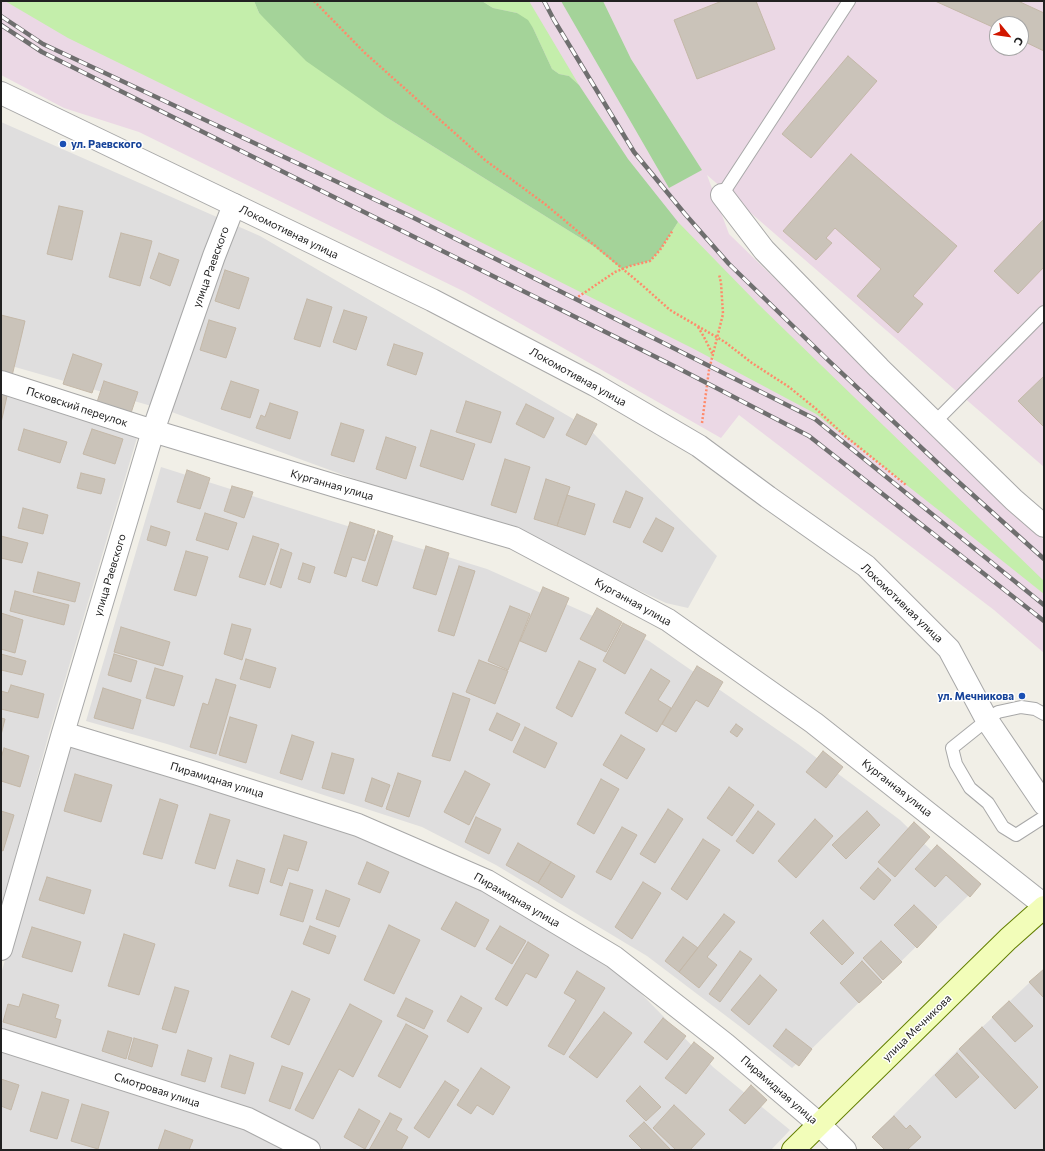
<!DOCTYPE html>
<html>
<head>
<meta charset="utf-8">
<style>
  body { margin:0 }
  #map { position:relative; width:1045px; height:1151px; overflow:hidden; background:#f1efe7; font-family:Commissioner,sans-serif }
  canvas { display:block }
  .frame { position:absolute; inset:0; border:2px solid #212121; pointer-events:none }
  .north { position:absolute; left:989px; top:16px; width:40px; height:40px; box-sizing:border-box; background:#fff; border:1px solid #a6a6a6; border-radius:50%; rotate:119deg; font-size:11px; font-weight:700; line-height:16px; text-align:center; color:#212121 }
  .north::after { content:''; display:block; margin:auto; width:14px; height:18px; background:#d11700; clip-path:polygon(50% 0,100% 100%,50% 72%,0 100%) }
</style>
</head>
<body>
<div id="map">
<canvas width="1045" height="1151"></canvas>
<div class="frame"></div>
<div class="north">С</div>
</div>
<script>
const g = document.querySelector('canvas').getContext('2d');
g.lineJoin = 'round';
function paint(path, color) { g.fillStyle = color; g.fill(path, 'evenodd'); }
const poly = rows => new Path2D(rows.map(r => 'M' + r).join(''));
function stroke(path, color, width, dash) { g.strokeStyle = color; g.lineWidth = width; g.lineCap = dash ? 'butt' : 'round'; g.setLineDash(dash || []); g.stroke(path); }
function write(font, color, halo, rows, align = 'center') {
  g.font = font + ' Commissioner,sans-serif'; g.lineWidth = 3; g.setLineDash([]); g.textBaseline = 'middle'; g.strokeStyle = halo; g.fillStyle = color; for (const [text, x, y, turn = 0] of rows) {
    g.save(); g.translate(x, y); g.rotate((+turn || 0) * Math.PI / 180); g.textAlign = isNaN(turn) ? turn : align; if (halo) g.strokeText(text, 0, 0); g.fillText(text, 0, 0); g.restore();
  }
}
const residential = poly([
  [1,122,260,236,587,427,717,556,688,608,666,603,517,534,346,476,169,411,1,363],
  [1,391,139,431,50,730,1,909],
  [161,467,328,520,487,569,649,641,798,744,900,820,973,891,792,1068,742,1028,647,956,496,865,422,827,167,744,86,721],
  [68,742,356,831,484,887,610,962,713,1067,790,1130,771,1150,325,1150,250,1113,1,1032,1,974],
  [1044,969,1044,1150,885,1150,872,1137,959,1049],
  [1,1048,245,1127,292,1150,1,1150]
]);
const industrial = poly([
  [1,1,131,1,319,88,504,1,1044,1,1044,467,707,175,729,234,1044,540,1044,653,994,610,739,415,721,438,465,292,139,132,64,108,1,75],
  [997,24,1021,24,1021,48,997,48]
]);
const grass = poly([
  [5,1,254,1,259,13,386,117,595,247,622,268,650,261,660,250,678,222,758,304,1044,581,1044,594,941,512,816,414,694,349,305,154,68,38],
  [482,1,529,1,579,85,569,76,559,74,552,69,533,28,517,13,493,8]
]);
const forest = poly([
  [254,1,482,1,493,8,517,13,528,20,533,28,552,69,559,74,569,76,579,85,628,159,678,222,660,250,650,261,630,266,622,269,595,247,386,117,306,61,259,13],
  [561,1,603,1,631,59,702,170,669,188]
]);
const building = poly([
  [722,1,756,1,775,49,697,79,674,20,722,1],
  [935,1,1018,1,1044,13,1044,51,1021,40,1021,24,997,24,997,29,935,1],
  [848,56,877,81,811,158,782,134,848,56],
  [851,154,957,246,913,296,923,304,898,333,857,296,881,269,835,228,826,238,832,243,816,260,783,231,851,154],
  [59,206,83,211,72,260,47,254,59,206],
  [1044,219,1044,267,1018,294,994,271,1044,219],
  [121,233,152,241,140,286,109,277,121,233],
  [159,253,179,260,170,286,150,278,159,253],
  [225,270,249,278,239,309,215,301,225,270],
  [307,299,332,307,320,347,294,339,307,299],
  [344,310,367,317,356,350,333,342,344,310],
  [1,315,25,321,12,376,1,373,1,315],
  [209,320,236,328,226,358,200,350,209,320],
  [394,344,423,353,416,375,387,365,394,344],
  [73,354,102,364,92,393,63,384,73,354],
  [1044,376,1044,427,1018,401,1044,376],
  [104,381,138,392,131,413,97,402,104,381],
  [231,381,259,390,250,418,221,409,231,381],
  [1,394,7,396,1,423,1,394],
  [466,401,501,412,491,443,456,432,466,401],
  [270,403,298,412,290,439,256,428,261,415,265,417,270,403],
  [526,404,554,418,544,438,516,424,526,404],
  [577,414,597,424,586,445,566,435,577,414],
  [341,423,364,430,354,462,331,455,341,423],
  [24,429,67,442,60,463,18,450,24,429],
  [92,429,123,439,115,464,83,454,92,429],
  [431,430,475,444,463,480,420,466,431,430],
  [386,437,416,447,406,479,376,469,386,437],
  [505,459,530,467,516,513,491,505,505,459],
  [187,470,210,478,200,509,177,502,187,470],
  [81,473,105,479,101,494,77,488,81,473],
  [546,479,570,487,557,526,534,519,546,479],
  [232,486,253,492,244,518,224,511,232,486],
  [626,491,643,498,630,528,613,522,626,491],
  [567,495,595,504,585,535,557,526,567,495],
  [23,508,48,515,43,534,18,528,23,508],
  [205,513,237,523,228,550,196,540,205,513],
  [656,518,674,528,662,552,643,542,656,518],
  [350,522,375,530,365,561,352,557,346,577,334,573,350,522],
  [151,526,170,532,166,546,147,540,151,526],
  [378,531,393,536,377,586,362,581,378,531],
  [1,536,28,543,22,563,1,558,1,536],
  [253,536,279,544,265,585,239,577,253,536],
  [426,546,449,553,436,595,413,588,426,546],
  [281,549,292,553,281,588,270,584,281,549],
  [186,551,208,557,196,596,174,590,186,551],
  [303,563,315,567,310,583,298,579,303,563],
  [459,566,475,571,454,636,438,631,459,566],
  [38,572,80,583,75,602,33,592,38,572],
  [543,587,569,598,546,652,520,641,543,587],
  [15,591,69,605,64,625,10,611,15,591],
  [510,606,530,614,508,670,488,661,510,606],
  [597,608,622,622,606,652,580,639,597,608],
  [1,613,23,620,15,653,1,649,1,613],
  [623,623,646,635,625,674,603,661,623,623],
  [232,624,251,629,242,660,224,654,232,624],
  [121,627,170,642,163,666,114,652,121,627],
  [1,654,26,661,22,675,1,670,1,654],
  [114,654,137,661,131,682,108,675,114,654],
  [246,659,276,668,270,688,240,679,246,659],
  [479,660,508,671,495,704,466,692,479,660],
  [579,661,596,669,572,717,556,708,579,661],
  [697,666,723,682,708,707,696,700,676,732,662,724,697,666],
  [155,668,183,676,174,706,146,698,155,668],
  [651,669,670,681,658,700,671,708,657,732,625,713,651,669],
  [216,679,236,685,216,754,190,747,203,703,208,705,216,679],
  [11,685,44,694,38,718,1,709,1,691,8,693,11,685],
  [103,688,141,700,133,729,94,718,103,688],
  [453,693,470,699,450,761,432,756,453,693],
  [497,713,520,724,512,741,489,730,497,713],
  [230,717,257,725,246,763,219,755,230,717],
  [1,718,5,719,1,735,1,718],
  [736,724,743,729,737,737,730,732,736,724],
  [525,727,557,743,545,768,513,752,525,727],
  [292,735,314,742,302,780,280,773,292,735],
  [621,735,645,749,627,779,603,765,621,735],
  [4,748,29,756,20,787,1,781,1,758,4,748],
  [823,751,843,767,826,788,806,772,823,751],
  [332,753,354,759,344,794,322,788,332,753],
  [465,771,490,784,469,825,444,812,465,771],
  [398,773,421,781,409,817,386,809,398,773],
  [75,774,112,785,101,822,64,811,75,774],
  [372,778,390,785,382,807,365,801,372,778],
  [601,779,619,789,594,834,577,824,601,779],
  [729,787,754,805,732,836,707,818,729,787],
  [160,799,178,805,162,859,143,854,160,799],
  [668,809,683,819,655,863,640,854,668,809],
  [1,811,14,815,3,851,1,850,1,811],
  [758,811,775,824,753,854,736,841,758,811],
  [867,811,880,825,846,859,832,845,867,811],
  [210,814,230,820,215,869,195,863,210,814],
  [476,817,501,829,489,854,465,842,476,817],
  [815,819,833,836,796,878,778,861,815,819],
  [914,822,930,837,895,877,878,862,914,822],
  [622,827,637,835,611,880,596,872,622,827],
  [284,835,307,842,298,871,288,868,282,886,270,882,284,835],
  [703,839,720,850,687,900,671,889,703,839],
  [518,843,551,862,538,883,506,865,518,843],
  [937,845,981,884,970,897,946,875,935,887,915,869,937,845],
  [237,860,265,869,258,894,229,886,237,860],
  [367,862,389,872,380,893,358,884,367,862],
  [551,862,575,876,562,898,538,883,551,862],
  [878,868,891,880,874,900,860,888,878,868],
  [47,877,91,890,84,914,39,900,47,877],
  [643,882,661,893,632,939,615,927,643,882],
  [290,883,313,890,303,922,280,915,290,883],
  [326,890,350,899,339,927,316,919,326,890],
  [456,902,489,920,475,947,441,929,456,902],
  [914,905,937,927,917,948,894,925,914,905],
  [724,914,735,922,707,957,717,965,699,988,679,972,724,914],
  [823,920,854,953,842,965,810,933,823,920],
  [389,925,420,940,394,994,364,980,389,925],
  [310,926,336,936,329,954,303,944,310,926],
  [500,926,526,941,512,964,486,949,500,926],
  [32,927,81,942,72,972,22,957,32,927],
  [124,934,155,944,139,995,108,986,124,934],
  [683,937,698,948,679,972,665,961,683,937],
  [881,941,902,962,883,980,863,958,881,941],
  [528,942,549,955,536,978,526,973,507,1006,495,999,528,942],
  [740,951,752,959,720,1002,709,994,740,951],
  [862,961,882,982,859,1003,840,983,862,961],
  [1044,969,1044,998,1029,982,1044,969],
  [577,971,605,988,564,1055,548,1046,576,1000,564,993,577,971],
  [760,975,777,990,749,1025,731,1010,760,975],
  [175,987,189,991,176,1033,162,1029,175,987],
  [292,991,310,999,289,1045,271,1037,292,991],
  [23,994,59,1005,55,1018,61,1020,56,1038,3,1022,8,1004,19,1007,23,994],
  [461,996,482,1008,468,1033,447,1021,461,996],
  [406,998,433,1011,424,1029,397,1016,406,998],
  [1009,1001,1033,1026,1015,1042,992,1017,1009,1001],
  [350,1004,382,1021,353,1077,339,1069,313,1119,295,1110,350,1004],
  [604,1012,632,1033,597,1078,569,1057,604,1012],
  [663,1018,686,1036,667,1060,644,1042,663,1018],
  [406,1024,428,1036,400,1088,378,1076,406,1024],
  [982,1027,1038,1087,1015,1109,959,1049,982,1027],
  [786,1029,812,1049,799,1066,773,1046,786,1029],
  [108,1031,132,1038,126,1059,102,1051,108,1031],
  [134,1038,158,1045,152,1067,128,1059,134,1038],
  [694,1042,714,1058,686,1094,665,1078,694,1042],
  [188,1050,212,1058,205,1082,181,1075,188,1050],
  [957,1053,979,1077,956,1098,935,1075,957,1053],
  [230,1055,254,1063,245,1094,221,1087,230,1055],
  [282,1066,303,1073,290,1109,269,1101,282,1066],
  [481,1068,510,1087,493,1115,477,1105,471,1114,457,1105,481,1068],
  [1,1079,19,1085,11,1110,1,1106,1,1079],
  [445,1081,459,1090,429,1138,414,1128,445,1081],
  [751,1085,767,1100,745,1124,729,1110,751,1085],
  [640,1086,661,1107,646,1121,626,1101,640,1086],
  [42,1092,69,1100,57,1139,30,1131,42,1092],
  [82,1104,109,1112,98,1149,71,1141,82,1104],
  [674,1105,705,1134,690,1150,676,1150,653,1128,674,1105],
  [359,1109,380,1121,365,1149,344,1137,359,1109],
  [390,1113,402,1119,396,1130,408,1137,401,1150,369,1150,390,1113],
  [894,1116,906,1129,910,1125,921,1137,907,1150,885,1150,872,1137,894,1116],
  [644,1122,671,1150,643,1150,629,1136,644,1122],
  [165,1130,193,1140,189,1150,158,1150,165,1130]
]);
const path = poly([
  [314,1,365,53,485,160,545,204,642,285,670,310,725,342,752,363,789,387,815,408,844,435,906,485],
  [575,299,615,272,630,266,650,261,660,250,673,230],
  [698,327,704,337,713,355],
  [702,423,709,370,723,314,721,283,719,274]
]);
const service = poly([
  [722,195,849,1],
  [934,423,1044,312],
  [1044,714,1035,709,1021,707,998,712,987,720,952,748,956,764,970,788,988,803,1003,827,1016,835,1044,817]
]);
const minor = poly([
  [722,195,764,250,879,368,1014,500,1044,526],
  [1,382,153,431,339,487,514,538,668,620,814,723,1044,905],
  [63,733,198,774,358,825,487,881,614,957,725,1044,819,1124,845,1150],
  [1,949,63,733,153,431,214,256,234,205]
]);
const tertiary = poly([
  [1,93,432,300,595,385,699,446,768,497,866,566,949,649,987,720,1044,804],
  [1,1040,248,1119,309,1150]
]);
const secondary = poly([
  [793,1150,1008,939,1044,907]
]);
const rail = poly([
  [544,1,554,20,634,152,685,214,729,264,829,361,943,468,1044,559],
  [1,16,43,44,410,216,815,419,1044,605],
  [1,25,42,52,674,366,809,436,1044,621]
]);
const markers = [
  [63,144,4,"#1a4fb4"],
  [1022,696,4,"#1a4fb4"]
];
const transitNames = [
  ["ул. Раевского",71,144],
  ["ул. Мечникова",1014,696,"right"]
];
const streetNames = [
  ["Локомотивная улица",289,232,26],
  ["улица Раевского",211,267,-70],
  ["Локомотивная улица",578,377,29],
  ["Псковский переулок",77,407,18],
  ["Курганная улица",332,485,16],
  ["улица Раевского",110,575,-73],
  ["Курганная улица",633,602,29],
  ["Локомотивная улица",902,603,44],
  ["Пирамидная улица",217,780,17],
  ["Курганная улица",897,788,38],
  ["Пирамидная улица",517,900,30],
  ["улица Мечникова",917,1028,-44],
  ["Смотровая улица",157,1090,18],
  ["Пирамидная улица",779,1090,41]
];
paint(residential, '#dfdede');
paint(industrial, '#ebd8e5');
paint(grass, '#c4eeab');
paint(forest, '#a4d399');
paint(building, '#cac3b9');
stroke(building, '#c4b8a8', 1);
stroke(service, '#a8a8a8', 14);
stroke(minor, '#a8a8a8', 24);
stroke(tertiary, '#a8a8a8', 24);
stroke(secondary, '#637f00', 24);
stroke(path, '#ff8a6a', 2.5, [2, 2]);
stroke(service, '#fff', 12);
stroke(minor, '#fff', 22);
stroke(tertiary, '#fff', 22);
stroke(secondary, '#f2fdb9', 22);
stroke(rail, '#6f6f6f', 4.5);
stroke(rail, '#fff', 3, [9]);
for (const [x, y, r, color] of markers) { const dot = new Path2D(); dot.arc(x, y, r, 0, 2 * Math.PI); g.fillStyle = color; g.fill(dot); stroke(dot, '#fff', 1.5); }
write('bold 11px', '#164399', '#fff', transitNames, 'left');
write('11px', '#212121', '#fff', streetNames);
</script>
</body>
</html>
